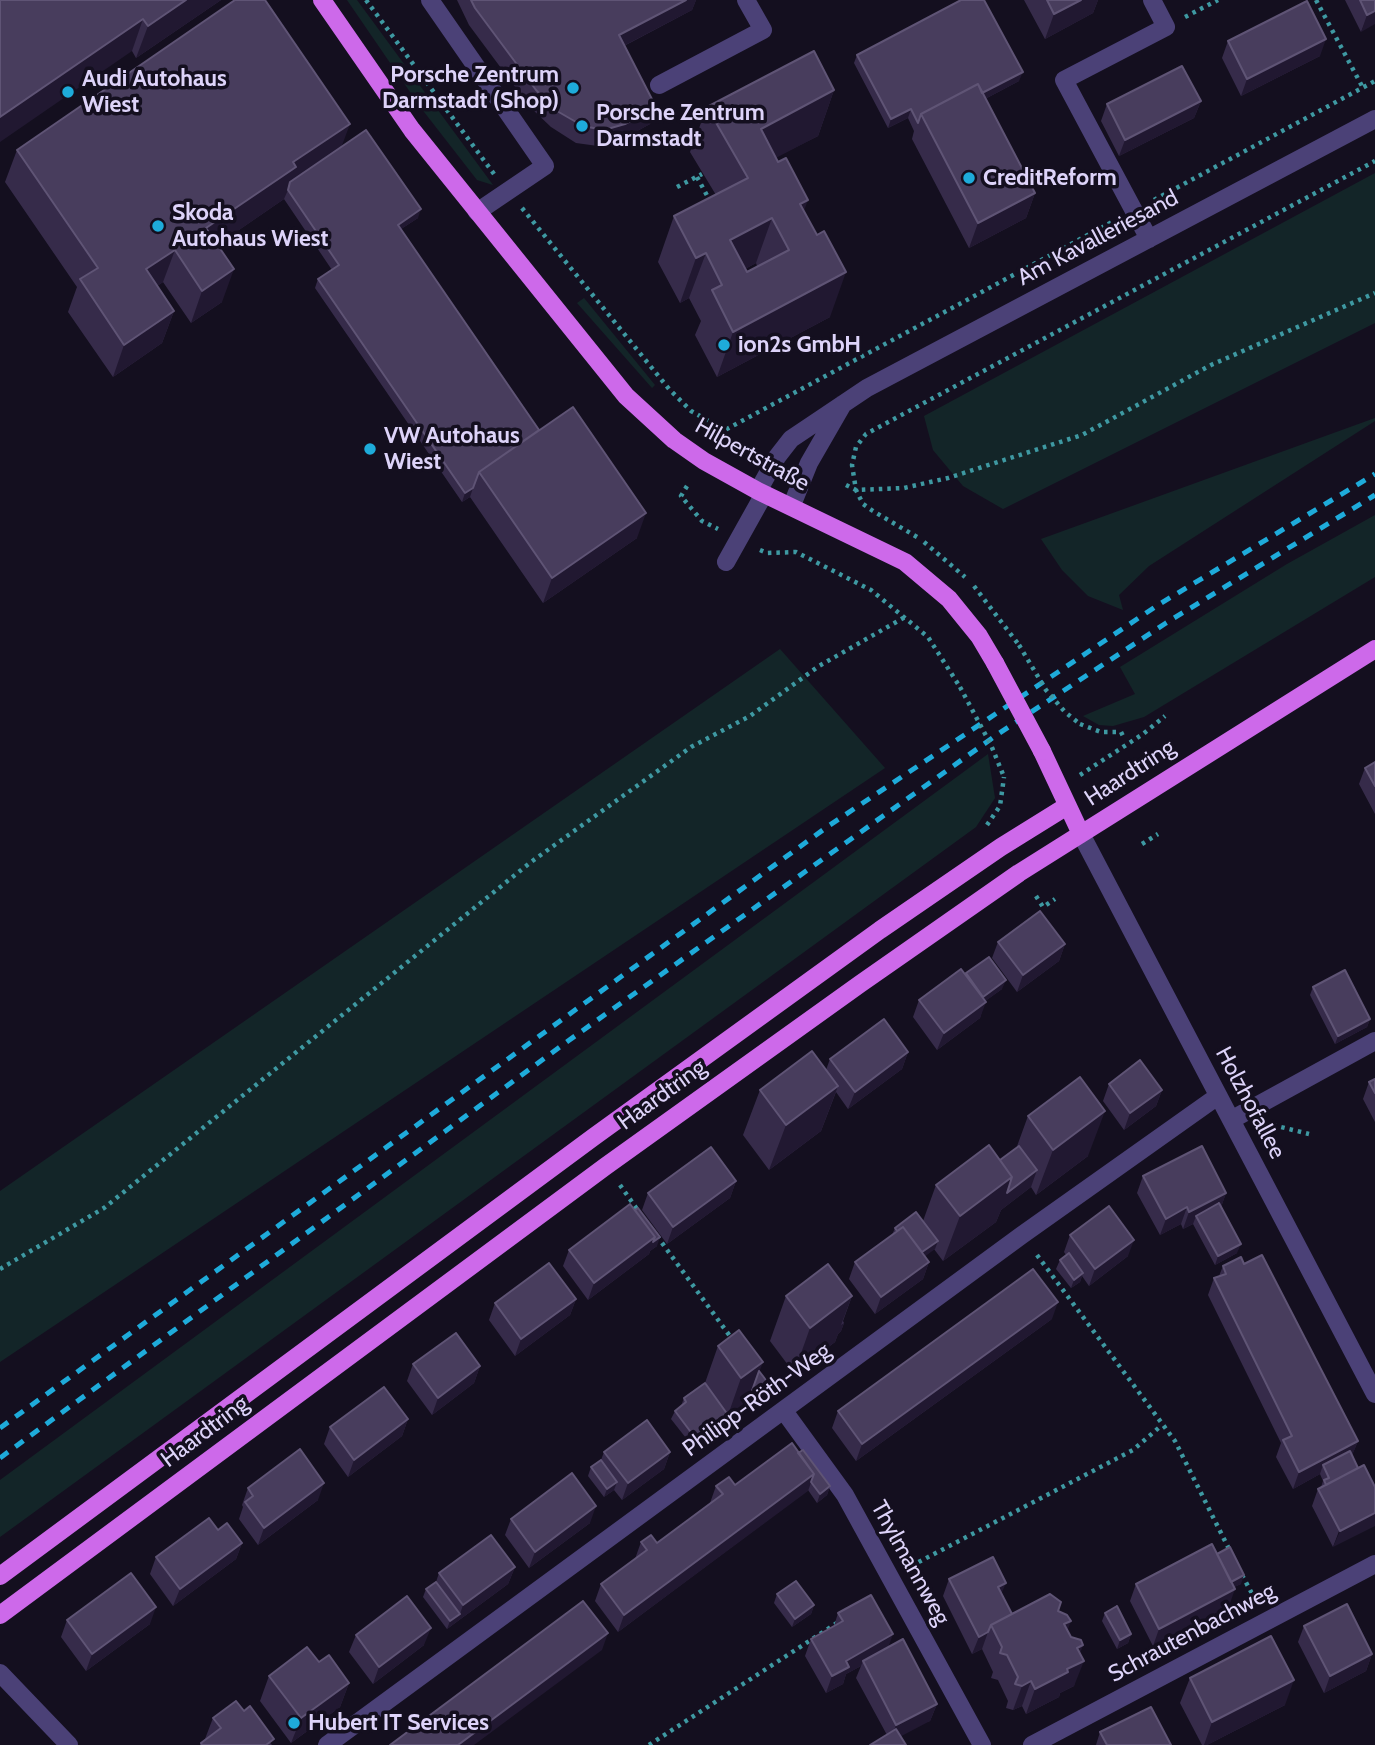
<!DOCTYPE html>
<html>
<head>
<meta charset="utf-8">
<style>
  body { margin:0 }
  canvas { display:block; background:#140f1f }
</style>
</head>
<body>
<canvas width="1375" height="1745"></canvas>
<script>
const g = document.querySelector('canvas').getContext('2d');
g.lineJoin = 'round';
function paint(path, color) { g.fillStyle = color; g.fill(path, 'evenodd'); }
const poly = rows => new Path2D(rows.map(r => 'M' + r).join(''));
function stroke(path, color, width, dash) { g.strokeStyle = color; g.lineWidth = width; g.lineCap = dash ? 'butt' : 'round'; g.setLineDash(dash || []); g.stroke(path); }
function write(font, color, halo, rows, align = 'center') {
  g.font = font + ' Cabin,sans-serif'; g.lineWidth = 7; g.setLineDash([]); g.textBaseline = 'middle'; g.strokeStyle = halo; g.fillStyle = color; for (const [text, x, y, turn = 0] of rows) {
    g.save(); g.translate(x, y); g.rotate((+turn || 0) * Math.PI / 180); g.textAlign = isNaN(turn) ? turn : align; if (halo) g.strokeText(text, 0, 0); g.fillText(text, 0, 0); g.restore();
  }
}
const green = poly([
  [347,0,357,0,493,185,477,180,421,108],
  [1375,173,1375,323,1003,509,963,486,933,450,924,416],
  [584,298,655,385,652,388,577,303],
  [1375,418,1375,421,1149,566,1119,595,1123,610,1088,596,1062,570,1041,539],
  [1375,515,1375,577,1144,717,1113,726,1099,725,1083,716,1135,694,1120,667,1287,564],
  [780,649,885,768,0,1362,0,1191],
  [988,754,995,798,976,827,0,1537,0,1480]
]);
const path = poly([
  [366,0,494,174],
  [1316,0,1363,88],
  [1185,17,1218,0],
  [697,177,710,201],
  [677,187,702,174],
  [1154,200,1375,81],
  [522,208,669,389,691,411,725,430],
  [721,436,725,430,1112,222],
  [846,485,856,490,904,488,948,478,1082,435,1211,365,1375,293],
  [687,486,681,496,702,521,718,529],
  [917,537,873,511,863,504,856,490,852,465,856,447,866,434,1375,161],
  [924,542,965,577],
  [760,550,767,553,796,552,871,590,928,637,960,687],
  [974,586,1019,645],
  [1080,724,1101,732,1121,732,1124,738],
  [1080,775,1143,734,1165,716],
  [987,825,1000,806,1004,777],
  [1142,844,1158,834],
  [1036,896,1043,907,1055,899],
  [1273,1125,1309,1134],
  [620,1185,639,1212],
  [657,1236,732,1339],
  [1037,1255,1175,1441,1230,1551],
  [0,1269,104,1208,531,862,691,747,750,716,819,666,905,617],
  [911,1566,1133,1450,1162,1425],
  [1242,1575,1256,1601],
  [649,1745,837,1623]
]);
const minor = poly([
  [430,0,545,166,477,212],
  [659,85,763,30,746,0],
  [1149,239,1064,80,1166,27,1152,0],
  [758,491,777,457,791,439,867,388,1375,119],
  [792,505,809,463,843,404],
  [726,562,764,494],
  [1081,834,1375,1394],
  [1231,1120,1375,1041],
  [784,1411,845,1495,982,1745],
  [0,1673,69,1745],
  [327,1745,1022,1235,1218,1096],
  [1032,1745,1375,1564]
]);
const major = poly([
  [322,0,412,130,626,396,674,440,704,461,758,491,905,562,949,599,979,636,995,663],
  [1042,751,1081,834],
  [0,1576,595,1136,880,930,1001,847,1067,806],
  [0,1615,606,1166,860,984,1019,873,1375,649]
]);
const rail = poly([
  [0,1428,827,827,1158,605,1375,474],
  [0,1458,568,1041,998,734,1166,623,1375,495]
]);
const pathBridge = poly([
  [1019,645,1046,690,1065,712,1080,724],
  [960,687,991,745,1004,777]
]);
const majorBridge = poly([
  [995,663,1042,751]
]);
const wall = poly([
  [0,0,221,0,136,58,132,51],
  [457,0,696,0,692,10,624,46,656,107,650,124,619,141,598,146,576,143,551,127,530,107,469,25],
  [1024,0,1098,0,1093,13,1045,39],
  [1345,0,1375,0,1361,32],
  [1228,41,1320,56,1241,96,1222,58],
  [857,55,1019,81,985,99,1035,193,1026,218,969,248,912,139,914,131,908,118,888,128,854,63],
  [834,90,818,136,776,157,804,211,830,317,717,377,695,335,701,321,689,298,680,303,658,262,674,216,716,195,690,152,707,107],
  [756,263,757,266,747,272,745,269],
  [1201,101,1194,118,1119,156,1101,121,1107,104],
  [341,147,418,218,401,229,539,430,637,538,543,603,470,497,462,502,315,288,318,279,332,270,284,199,217,245,222,302,191,323,163,282,157,286,174,311,162,343,113,377,68,312,77,287,5,182,17,150],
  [1375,762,1375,814,1359,784,1365,768],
  [998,942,1065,944,1059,961,1017,992,992,958],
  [966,973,1002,989,985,1001,980,1018,937,1050,913,1017,919,1000],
  [1313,987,1370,1019,1367,1027,1335,1044,1310,995],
  [908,1052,902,1069,848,1109,836,1092,821,1131,769,1170,743,1135,760,1090,826,1070,830,1059],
  [1375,1079,1375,1122,1363,1099,1369,1082],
  [1109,1084,1162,1090,1156,1106,1124,1130,1103,1101],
  [1028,1116,1088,1156,1036,1195,1031,1187,1001,1210,996,1222,943,1261,934,1249,925,1256,929,1262,923,1279,875,1314,849,1279,855,1262,892,1235,895,1228,923,1221,936,1185,1000,1160,1016,1149],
  [1143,1176,1226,1193,1221,1207,1237,1253,1215,1265,1193,1224,1183,1229,1181,1224,1160,1235,1137,1193],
  [736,1181,730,1198,667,1244,642,1210,648,1193],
  [1070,1235,1128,1256,1089,1286,1082,1276,1080,1282,1071,1288,1056,1269,1060,1260,1066,1255,1064,1252],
  [657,1246,650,1251,649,1254,588,1300,563,1266,569,1250],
  [1244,1264,1358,1441,1352,1455,1358,1468,1364,1465,1333,1547,1312,1506,1318,1489,1321,1487,1323,1481,1320,1474,1293,1489,1276,1457,1281,1443,1208,1295,1214,1278,1219,1276,1223,1266],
  [786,1296,852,1296,843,1321,844,1323,841,1331,838,1334,835,1342,794,1373,770,1341],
  [576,1299,570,1315,515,1356,489,1320,495,1303],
  [1052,1319,856,1461,832,1428,838,1411],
  [718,1346,759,1371,769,1384,766,1393,693,1447,671,1419,675,1411,681,1406,684,1398,705,1383],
  [413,1364,480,1366,474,1383,432,1415,407,1381],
  [408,1419,402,1436,348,1477,324,1444,330,1427],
  [604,1452,670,1452,664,1469,622,1500,614,1490,604,1497,588,1476,591,1467,601,1460],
  [798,1453,830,1486,827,1495,817,1503,808,1490,618,1632,595,1601,601,1584,635,1559,641,1542,657,1543,710,1503,716,1486,735,1485],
  [248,1488,318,1500,258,1545,239,1519,243,1507,242,1505],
  [511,1519,590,1523,529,1568,505,1535],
  [218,1530,242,1543,236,1559,173,1606,150,1574,156,1557],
  [1217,1554,1241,1584,1234,1587,1229,1606,1153,1646,1130,1601,1136,1584],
  [515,1567,508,1584,447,1629,423,1597,426,1589,436,1582,439,1573],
  [949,1579,1002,1594,1012,1614,1058,1611,1080,1654,1074,1686,1060,1693,1059,1697,1026,1714,1022,1706,1013,1710,1006,1708,1008,1701,998,1680,991,1678,993,1672,982,1649,972,1654,943,1596],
  [777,1594,814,1605,811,1614,792,1627,774,1603],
  [838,1613,888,1647,937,1704,930,1721,887,1735,856,1678,861,1666,846,1674,843,1684,826,1693,805,1656,811,1639,834,1626],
  [1105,1613,1131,1634,1128,1643,1117,1649,1102,1621],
  [67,1620,150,1624,86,1671,61,1637],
  [1304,1626,1372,1654,1366,1671,1324,1693,1298,1642],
  [356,1635,424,1645,373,1684,349,1652],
  [319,1662,349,1683,340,1707,291,1743,260,1701,269,1676],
  [1190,1678,1285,1705,1207,1745,1202,1745,1180,1703],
  [244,1711,272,1745,200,1745,201,1743,205,1739,213,1718],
  [1100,1732,1171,1745,1096,1745]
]);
const shadedWall = poly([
  [186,0,221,0,136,58,148,26],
  [686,0,696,0,692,10,612,52,619,35],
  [1081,0,1098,0,1093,13,1045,39,1054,14],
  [1375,11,1375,24,1361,32,1367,15],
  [143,19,132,51,0,142,0,117],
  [1326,39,1320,56,1241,96,1247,79],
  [1023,72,1019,81,928,129,925,123],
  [834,90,818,136,745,174,761,129],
  [1201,101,1194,118,1119,156,1125,140],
  [656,107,650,124,619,141,598,146,604,130],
  [911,109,908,118,888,128,891,119],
  [350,124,338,156,288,190,284,199,194,261,206,228,293,162],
  [1035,193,1026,218,969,248,978,223],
  [808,200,791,245,800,204],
  [421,209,418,218,395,233,398,225],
  [772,218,756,263,721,282,730,240],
  [175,250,163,282,134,302,146,269],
  [706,253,689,298,680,303,696,258],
  [234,269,222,302,191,323,202,291],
  [846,272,830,317,717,377,733,332],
  [174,311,162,343,113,377,124,345],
  [473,488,470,497,462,502,465,493],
  [646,513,637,538,543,603,552,578],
  [1065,944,1059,961,1017,992,1023,975],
  [1006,980,1002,989,980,1005,983,997],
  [986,1002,980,1018,937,1050,944,1033],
  [1370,1019,1367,1027,1335,1044,1338,1036],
  [908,1052,902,1069,848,1109,855,1092],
  [838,1086,821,1131,769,1170,786,1125],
  [1162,1090,1156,1106,1124,1130,1130,1113],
  [1105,1111,1088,1156,1036,1195,1053,1150],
  [1037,1170,1031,1187,1001,1210,996,1222,943,1261,960,1216,1012,1177],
  [736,1181,730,1198,667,1244,673,1227],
  [1226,1193,1220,1210,1196,1216,1193,1224,1183,1229,1189,1212],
  [1187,1207,1181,1224,1160,1235,1166,1219],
  [655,1237,660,1237,657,1246,650,1251,649,1254,588,1300,594,1283],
  [1134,1240,1128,1256,1089,1286,1095,1269],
  [938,1241,935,1249,913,1265,916,1256],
  [1241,1244,1237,1253,1215,1265,1218,1256],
  [929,1262,923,1279,875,1314,881,1297],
  [1083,1273,1080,1282,1071,1288,1074,1280],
  [852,1296,841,1325,844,1323,841,1331,838,1334,835,1342,794,1373,810,1328],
  [576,1299,570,1315,515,1356,521,1339],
  [1058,1302,1052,1319,856,1461,862,1444],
  [763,1362,749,1399,769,1384,766,1393,693,1447,696,1439,728,1415,741,1378],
  [480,1366,474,1383,432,1415,438,1398],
  [408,1419,402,1436,348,1477,354,1460],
  [1358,1441,1351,1458,1323,1465,1320,1474,1293,1489,1299,1472],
  [670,1452,664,1469,622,1500,628,1483],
  [814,1474,808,1491,618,1632,624,1615],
  [617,1482,614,1490,604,1497,607,1489],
  [324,1483,318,1500,258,1545,264,1528],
  [830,1486,827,1495,817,1503,820,1494],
  [596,1506,590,1523,529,1568,535,1552],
  [1375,1513,1375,1526,1333,1547,1340,1531],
  [242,1543,236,1559,173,1606,180,1589],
  [515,1567,508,1584,447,1629,450,1621,460,1614,463,1605],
  [1244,1575,1241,1584,1222,1593,1225,1585],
  [1006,1583,999,1599,998,1587],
  [1235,1589,1229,1606,1153,1646,1159,1629],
  [814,1605,811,1614,792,1627,795,1619],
  [156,1607,150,1624,86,1671,92,1654],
  [1071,1621,1062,1645,1064,1624],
  [431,1628,424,1645,373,1684,379,1667],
  [988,1632,982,1649,972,1654,979,1637],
  [608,1633,602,1650,474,1745,458,1745],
  [893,1634,887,1651,863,1661,861,1666,846,1674,843,1684,826,1693,832,1676,846,1661],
  [1131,1634,1128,1643,1117,1649,1120,1640],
  [1083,1645,1076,1665,1084,1661,1074,1686,1060,1693,1059,1697,1026,1714,1035,1689,1077,1648],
  [1372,1654,1366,1671,1324,1693,1330,1676],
  [1294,1680,1285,1705,1207,1745,1204,1745,1212,1722],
  [1031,1681,1022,1706,1013,1710,1022,1686],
  [349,1683,340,1707,291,1743,301,1718],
  [937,1704,930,1721,890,1742,896,1725]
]);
const building = poly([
  [0,0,186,0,148,26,143,19,0,117,0,0],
  [235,0,265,0,350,124,293,162,296,167,206,228,234,269,202,291,175,250,146,269,174,311,124,345,80,279,98,268,17,150,235,0],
  [471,0,686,0,619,35,656,107,625,124,604,130,583,126,557,111,536,90,475,8,471,0],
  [961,0,984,0,1023,72,982,93,978,84,921,114,918,123,911,109,891,119,857,55,961,0],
  [1047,0,1081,0,1054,14,1047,0],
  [1360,0,1375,0,1375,11,1367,15,1360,0],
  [1307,1,1326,39,1247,79,1228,41,1307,1],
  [814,51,834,90,761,129,778,162,786,158,808,200,800,204,817,235,824,231,846,272,733,332,712,290,722,285,706,253,696,258,674,216,748,178,707,107,814,51],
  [772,218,789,250,747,272,730,240,772,218],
  [1182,66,1201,101,1125,140,1107,104,1182,66],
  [978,84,1035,193,978,223,921,114,978,84],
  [366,130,421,209,398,225,539,430,479,472,473,488,465,493,318,279,339,265,288,190,290,182,366,130],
  [573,407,646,513,552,578,479,472,573,407],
  [1375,762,1375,786,1365,768,1375,762],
  [1040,911,1065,944,1023,975,998,942,1040,911],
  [989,957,1006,980,983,997,966,973,989,957],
  [961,969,986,1002,944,1033,919,1000,961,969],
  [1345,970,1370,1019,1338,1036,1313,987,1345,970],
  [884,1019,908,1052,855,1092,830,1059,884,1019],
  [812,1051,838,1086,786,1125,760,1090,812,1051],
  [1140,1060,1162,1090,1130,1113,1109,1084,1140,1060],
  [1080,1077,1105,1111,1053,1150,1028,1116,1080,1077],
  [1375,1079,1375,1093,1369,1082,1375,1079],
  [989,1145,1012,1177,960,1216,936,1185,989,1145],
  [1019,1146,1037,1170,1007,1193,1012,1177,1000,1160,1019,1146],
  [1202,1146,1226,1193,1189,1212,1187,1207,1166,1219,1143,1176,1202,1146],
  [711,1147,736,1181,673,1227,648,1193,711,1147],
  [1219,1203,1241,1244,1218,1256,1196,1216,1219,1203],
  [630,1204,655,1237,594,1283,569,1250,630,1204],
  [1109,1206,1134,1240,1095,1269,1070,1235,1109,1206],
  [638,1208,660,1237,653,1242,655,1237,635,1210,638,1208],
  [916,1212,938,1241,922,1252,903,1227,897,1231,895,1228,916,1212],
  [903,1227,929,1262,881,1297,855,1262,903,1227],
  [1069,1253,1083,1273,1074,1280,1060,1260,1069,1253],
  [1262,1255,1358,1441,1299,1472,1283,1440,1292,1436,1214,1278,1226,1274,1223,1266,1241,1257,1244,1264,1262,1255],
  [549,1263,576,1299,521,1339,495,1303,549,1263],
  [828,1264,852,1296,810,1328,786,1296,828,1264],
  [1033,1269,1058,1302,862,1444,838,1411,1033,1269],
  [739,1330,763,1362,741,1378,718,1346,739,1330],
  [456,1333,480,1366,438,1398,413,1364,456,1333],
  [759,1371,769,1384,749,1399,759,1371],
  [705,1383,728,1415,696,1439,675,1411,686,1402,684,1398,705,1383],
  [384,1387,408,1419,354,1460,330,1427,384,1387],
  [647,1420,670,1452,628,1483,604,1452,647,1420],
  [792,1443,814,1474,624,1615,601,1584,647,1550,641,1542,651,1535,657,1543,723,1494,716,1486,729,1477,735,1485,792,1443],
  [300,1449,324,1483,264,1528,245,1502,253,1496,248,1488,300,1449],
  [803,1450,830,1486,820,1494,811,1482,814,1474,798,1453,803,1450],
  [1350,1451,1358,1468,1326,1485,1324,1480,1329,1478,1323,1465,1350,1451],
  [601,1460,617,1482,607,1489,591,1467,601,1460],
  [1364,1465,1375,1487,1375,1513,1340,1531,1318,1489,1364,1465],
  [572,1473,596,1506,535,1552,511,1519,572,1473],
  [209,1518,218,1530,227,1523,242,1543,180,1589,156,1557,209,1518],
  [491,1535,515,1567,463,1605,439,1573,491,1535],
  [1212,1544,1235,1589,1159,1629,1136,1584,1212,1544],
  [1230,1547,1244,1575,1231,1582,1217,1554,1230,1547],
  [993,1557,1006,1583,998,1587,1012,1614,991,1625,988,1632,979,1637,949,1579,993,1557],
  [131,1573,156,1607,92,1654,67,1620,131,1573],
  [796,1581,814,1605,795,1619,777,1594,796,1581],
  [436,1582,460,1614,450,1621,426,1589,436,1582],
  [1050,1594,1061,1602,1058,1611,1067,1615,1071,1621,1064,1624,1071,1637,1081,1640,1083,1645,1077,1648,1084,1661,1067,1669,1068,1672,1035,1689,1031,1681,1022,1686,1015,1684,1018,1677,1007,1655,1000,1653,1002,1647,991,1625,1050,1594],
  [871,1595,893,1634,846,1661,849,1667,832,1676,811,1639,843,1621,838,1613,871,1595],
  [407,1596,431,1628,379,1667,356,1635,407,1596],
  [583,1601,608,1633,458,1745,390,1745,583,1601],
  [1347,1604,1372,1654,1330,1676,1304,1626,1347,1604],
  [1117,1606,1131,1634,1120,1640,1105,1613,1117,1606],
  [1271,1636,1294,1680,1212,1722,1190,1678,1271,1636],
  [903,1639,937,1704,896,1725,863,1661,903,1639],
  [307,1647,319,1662,329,1655,349,1683,301,1718,269,1676,307,1647],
  [236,1701,244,1711,250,1706,274,1739,266,1745,202,1745,201,1743,221,1728,213,1718,236,1701],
  [1151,1707,1171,1745,1107,1745,1100,1732,1151,1707],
  [896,1729,906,1745,870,1745,896,1729]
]);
const markers = [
  [573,88,7,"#1eabda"],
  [68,92,7,"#1eabda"],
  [582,126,7,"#1eabda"],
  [969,178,7,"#1eabda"],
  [158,226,7,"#1eabda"],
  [724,345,7,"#1eabda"],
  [370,449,7,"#1eabda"],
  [294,1723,7,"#1eabda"]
];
const poiNames = [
  ["Porsche Zentrum",559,75,"right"],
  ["Darmstadt (Shop)",559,101,"right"],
  ["Audi Autohaus",82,79],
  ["Wiest",82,105],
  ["Porsche Zentrum",596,113],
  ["Darmstadt",596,139],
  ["CreditReform",983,178],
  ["Skoda",172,213],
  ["Autohaus Wiest",172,239],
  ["ion2s GmbH",738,345],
  ["VW Autohaus",384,436],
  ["Wiest",384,462],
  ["Hubert IT Services",308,1723]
];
const streetNames = [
  ["Am Kavalleriesand",1098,238,-28],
  ["Hilpertstraße",752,455,29],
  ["Haardtring",1130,773,-33],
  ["Haardtring",662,1095,-36],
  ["Holzhofallee",1250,1103,62],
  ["Philipp-Röth-Weg",757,1400,-36],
  ["Haardtring",205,1432,-37],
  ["Thylmannweg",910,1563,61],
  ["Schrautenbachweg",1192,1633,-28]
];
paint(green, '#132528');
stroke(path, '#3e99a2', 4.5, [3.5, 5]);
stroke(minor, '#4b4177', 18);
stroke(major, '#cd69ea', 18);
stroke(rail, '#1eabda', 5, [10, 9]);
stroke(pathBridge, '#3e99a2', 4.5, [3.5, 5]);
stroke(majorBridge, '#cd69ea', 18);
paint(wall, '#362b4a');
paint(shadedWall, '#211831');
paint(building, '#483d5d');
stroke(building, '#5f5475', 2);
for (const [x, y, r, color] of markers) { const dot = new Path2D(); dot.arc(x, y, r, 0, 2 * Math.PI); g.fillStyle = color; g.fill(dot); stroke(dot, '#140f1f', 2.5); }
write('bold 23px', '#ddd3f9', '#140f1f', poiNames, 'left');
write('23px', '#ddd3f9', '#140f1f', streetNames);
</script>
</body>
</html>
